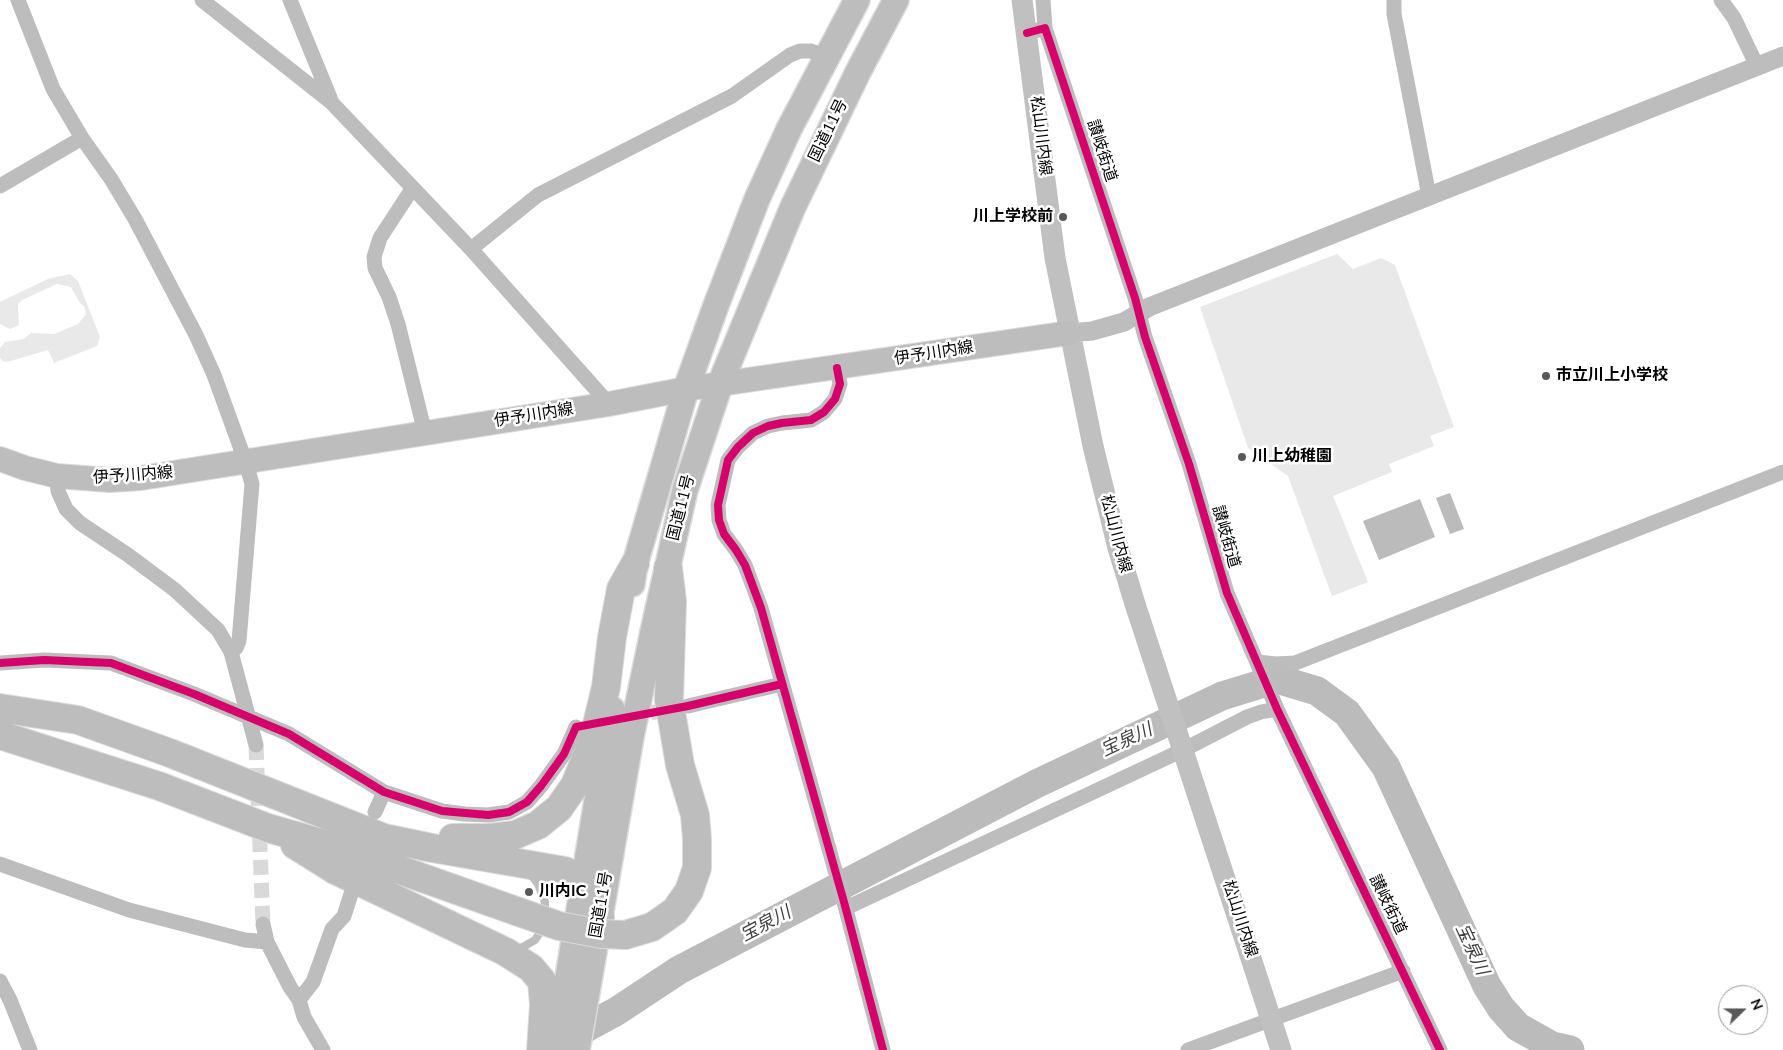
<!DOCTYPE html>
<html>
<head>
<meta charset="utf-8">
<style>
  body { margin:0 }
  #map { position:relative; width:1783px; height:1050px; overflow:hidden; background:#fff; font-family:"Nunito Sans",sans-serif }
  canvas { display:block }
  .north { position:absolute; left:1718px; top:985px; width:50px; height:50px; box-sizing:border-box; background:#fff; border:1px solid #999; border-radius:50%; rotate:68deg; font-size:14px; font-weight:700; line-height:20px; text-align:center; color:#000 }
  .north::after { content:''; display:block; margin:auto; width:18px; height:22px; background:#595959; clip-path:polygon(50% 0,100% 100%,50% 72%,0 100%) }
</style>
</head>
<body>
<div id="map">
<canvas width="1783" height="1050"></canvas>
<div class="north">N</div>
</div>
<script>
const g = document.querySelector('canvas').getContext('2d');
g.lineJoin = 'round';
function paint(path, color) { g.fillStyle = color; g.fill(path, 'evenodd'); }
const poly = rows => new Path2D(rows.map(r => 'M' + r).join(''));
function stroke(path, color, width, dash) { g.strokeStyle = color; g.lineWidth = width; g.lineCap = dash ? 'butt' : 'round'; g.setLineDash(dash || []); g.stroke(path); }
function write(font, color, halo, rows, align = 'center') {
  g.font = font + ' "Nunito Sans","Noto Sans JP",sans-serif'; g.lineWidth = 5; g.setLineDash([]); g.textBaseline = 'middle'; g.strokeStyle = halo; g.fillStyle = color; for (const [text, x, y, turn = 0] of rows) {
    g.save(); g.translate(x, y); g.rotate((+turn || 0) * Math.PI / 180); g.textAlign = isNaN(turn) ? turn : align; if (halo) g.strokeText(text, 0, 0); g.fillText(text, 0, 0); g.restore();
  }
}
const green = poly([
  [1337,254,1353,269,1381,258,1395,265,1454,427,1430,436,1434,446,1389,464,1392,472,1333,496,1368,582,1332,596,1288,476,1248,448,1200,307],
  [70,274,78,281,100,337,97,346,54,363,48,350,7,362,3,361,0,358,0,348,5,342,24,339,31,333,54,334,78,324,86,314,84,306,80,303,71,287,57,284,22,300,18,304,19,325,10,329,0,324,0,302,48,279]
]);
const water = poly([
  [1450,493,1464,529,1450,534,1436,498],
  [1420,499,1435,537,1379,560,1363,521]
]);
const river = poly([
  [560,1042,617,1011,679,970,1036,784,1222,696,1277,679,1317,691,1347,713,1386,767,1487,986,1501,1008,1518,1027,1552,1046,1570,1050]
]);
const minorTunnel = poly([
  [628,717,677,708],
  [256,745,263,924]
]);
const service = poly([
  [514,950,521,948,535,940,545,925,545,902,538,884,529,872]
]);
const minor = poly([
  [18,0,53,89,82,138,111,179,135,219,196,335,214,375,246,463,252,484,239,641,236,648,231,652],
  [202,0,331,102,471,249,609,404],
  [290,0,331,100],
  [1043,0,1045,28],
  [1394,0,1394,14,1429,196],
  [1721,0,1734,18,1757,66],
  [1027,33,1045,28,1135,298,1145,337,1189,464,1227,593,1277,709,1440,1050],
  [0,186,82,138],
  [412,189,380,238,374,257,375,268,389,297,398,324,425,433],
  [471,249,538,195,732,96,790,55,800,51,811,51,826,57],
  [837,368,840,384,835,399,824,412,811,420,782,423,768,426,753,433,738,447,728,460,718,505,719,520,724,534,736,550,745,565,761,608,844,902,883,1050],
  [57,476,58,491,66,509,80,523,128,555,175,590,218,630,231,652,256,745],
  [1257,662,1276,664,1295,663,1783,472],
  [0,663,44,660,111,663,194,694,289,734,384,792,442,811,465,814,488,815,509,812,527,802,541,786,564,754,576,727],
  [688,706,782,684],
  [375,812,384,792],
  [0,864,129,910,245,940,267,942],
  [846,908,1183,750,1247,717,1261,712,1277,709],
  [263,924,267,942,290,987,299,1000,304,1017,323,1050],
  [0,981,10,1000,30,1050],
  [299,1000,313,982,332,929,344,916,351,894],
  [1188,1050,1403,971]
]);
const tertiary = poly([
  [1069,333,1092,331,1124,322,1149,307,1783,56]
]);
const secondary = poly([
  [1022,0,1055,258,1093,446,1118,548,1135,604,1281,1050]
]);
const primary = poly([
  [0,459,25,468,57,476,110,480,141,478,609,404,686,389,1069,333]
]);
const trunk = poly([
  [632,584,635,564,686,389,715,308,757,199,789,129,857,0],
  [556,1050,612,709],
  [577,1050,631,737,654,627,685,490,720,384,792,209,858,72,896,0]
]);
const motorway = poly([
  [0,708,78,720,170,753,384,838,432,848,565,871,583,879,596,892,600,918],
  [0,735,159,786,268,828,338,848,516,911],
  [453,838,489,838,515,835,538,825,559,808,575,785,593,741,606,687,612,637,621,589,635,564],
  [295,845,335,870,506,952,531,968,542,981,544,1005,541,1050],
  [625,935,652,927,675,911,689,891,697,868,697,839,695,815,680,765,669,700,672,601,668,568]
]);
const motorwayBridge = poly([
  [516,911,559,926,602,934,625,935]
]);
const cycleway = poly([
  [1027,33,1045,28,1135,298,1145,337,1189,464,1227,593,1277,709,1440,1050],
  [837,368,840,384,835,399,824,412,811,420,782,423,768,426,753,433,738,447,728,460,718,505,719,520,724,534,736,550,745,565,761,608,844,902,883,1050],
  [0,663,44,660,111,663,194,694,289,734,384,792,442,811,488,815,509,812,527,802,541,786,564,754,576,727,688,706,782,684]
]);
const markers = [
  [1063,217,5,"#595959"],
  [1546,376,5,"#595959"],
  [1242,457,5,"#595959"],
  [529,892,5,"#595959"]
];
const streetNames = [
  ["国道11号",829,131,-64],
  ["松山川内線",1040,136,83],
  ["讃岐街道",1101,151,72],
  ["伊予川内線",934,354,-9],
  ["伊予川内線",534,416,-9],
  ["伊予川内線",133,476,-4],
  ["国道11号",682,508,-76],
  ["松山川内線",1115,534,75],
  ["讃岐街道",1225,537,74],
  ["国道11号",602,905,-80],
  ["讃岐街道",1387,905,64],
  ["松山川内線",1239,919,72]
];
const poiNames = [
  ["川上学校前",1053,217,"right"],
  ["市立川上小学校",1556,376],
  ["川上幼稚園",1252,457],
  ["川内IC",539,892]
];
const waterNames = [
  ["宝泉川",1127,741,-25],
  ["宝泉川",766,925,-28],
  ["宝泉川",1471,950,65]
];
paint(green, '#e9e9e9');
paint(water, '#bbb');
stroke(river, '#bbb', 29);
stroke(minorTunnel, '#d9d9d9', 15, [15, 8]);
stroke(primary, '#dbdbdb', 26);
stroke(trunk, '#dbdbdb', 28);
stroke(motorway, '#dbdbdb', 30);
stroke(service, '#bdbdbd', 8);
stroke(minor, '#bdbdbd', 15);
stroke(tertiary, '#bdbdbd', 19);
stroke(secondary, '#c0c0c0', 21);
stroke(primary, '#bdbdbd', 24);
stroke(trunk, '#bdbdbd', 25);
stroke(motorway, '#bdbdbd', 28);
stroke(motorwayBridge, '#dbdbdb', 30, []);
stroke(motorwayBridge, '#bdbdbd', 28);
stroke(cycleway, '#d6006c', 8);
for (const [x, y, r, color] of markers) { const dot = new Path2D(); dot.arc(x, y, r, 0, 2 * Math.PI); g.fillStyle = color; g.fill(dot); stroke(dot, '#fff', 2); }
write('16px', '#000', '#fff', streetNames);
write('bold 16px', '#000', '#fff', poiNames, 'left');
write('italic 18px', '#3f3f3f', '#fff', waterNames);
</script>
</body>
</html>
